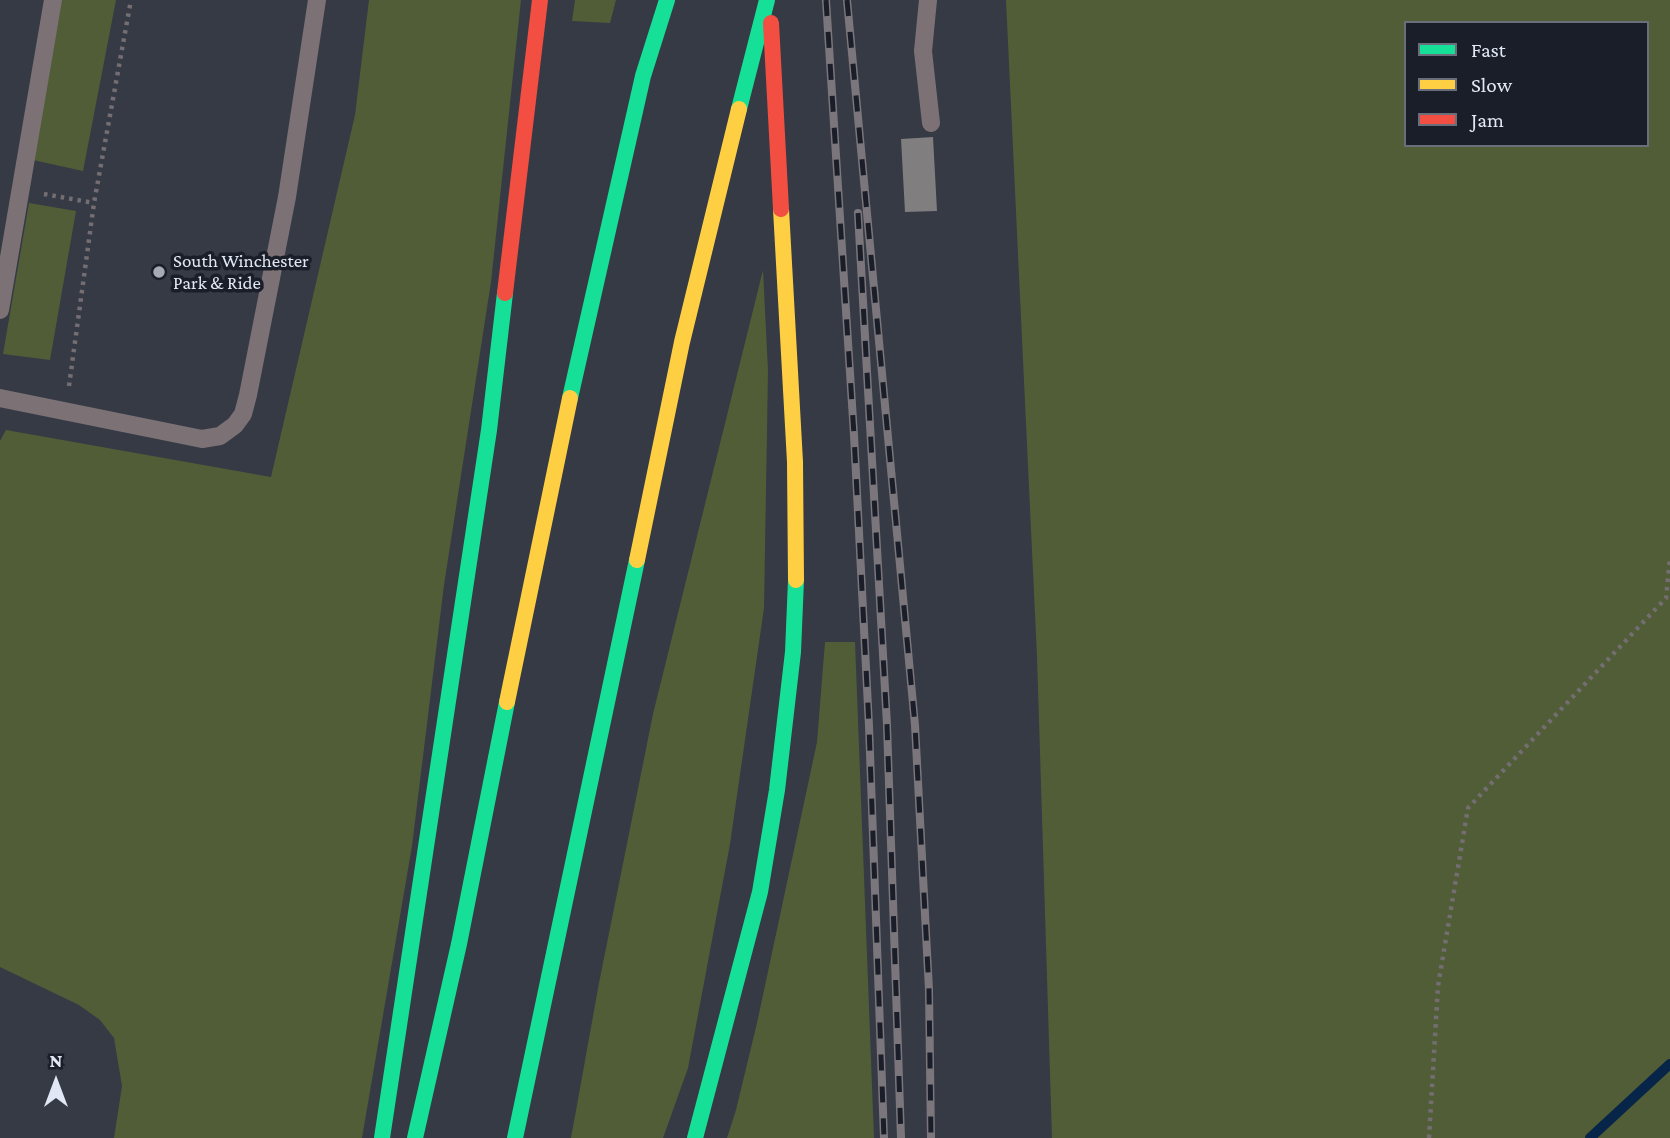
<!DOCTYPE html>
<html>
<head>
<meta charset="utf-8">
<style>
  body { margin:0 }
  #map { position:relative; width:1670px; height:1138px; overflow:hidden; background:#353a45; font-family:"Crimson Pro",serif }
  canvas { display:block }
  .legend { position:absolute; left:1404px; top:21px; width:245px; height:126px; box-sizing:border-box; background:#1a1e28; border:2px solid #6a6e7a; margin:0; padding:9px 12px; list-style:none; font-size:21px; color:#e1e7f5 }
  .legend li { display:flex; align-items:center; gap:14px; height:35px }
  .legend b { width:35px; border:2px solid #6a6e7a }
  .north { position:absolute; left:21px; top:1047px; width:70px; height:70px; -webkit-text-stroke:5px #1a1e28; paint-order:stroke; rotate:0deg; font-size:19px; font-weight:700; line-height:28px; text-align:center; color:#e1e7f5 }
  .north::after { content:''; display:block; margin:auto; width:24px; height:32px; background:#e1e7f5; clip-path:polygon(50% 0,100% 100%,50% 72%,0 100%) }
</style>
</head>
<body>
<div id="map">
<canvas width="1670" height="1138"></canvas>
<ul class="legend">
<li><b style="height:9px;background:#16e098"></b>Fast</li>
<li><b style="height:9px;background:#ffcf43"></b>Slow</li>
<li><b style="height:9px;background:#f24e42"></b>Jam</li>
</ul>
<div class="north">N</div>
</div>
<script>
const g = document.querySelector('canvas').getContext('2d');
g.lineJoin = 'round';
function paint(path, color) { g.fillStyle = color; g.fill(path, 'evenodd'); }
const poly = rows => new Path2D(rows.map(r => 'M' + r).join(''));
function stroke(path, color, width, dash) { g.strokeStyle = color; g.lineWidth = width; g.lineCap = dash ? 'butt' : 'round'; g.setLineDash(dash || []); g.stroke(path); }
function write(font, color, halo, rows, align = 'center') {
  g.font = font + ' "Crimson Pro",serif'; g.lineWidth = 7; g.setLineDash([]); g.textBaseline = 'middle'; g.strokeStyle = halo; g.fillStyle = color; for (const [text, x, y, turn = 0] of rows) {
    g.save(); g.translate(x, y); g.rotate((+turn || 0) * Math.PI / 180); g.textAlign = isNaN(turn) ? turn : align; if (halo) g.strokeText(text, 0, 0); g.fillText(text, 0, 0); g.restore();
  }
}
const green = poly([
  [62,0,116,0,83,171,33,160],
  [369,0,521,0,491,282,444,585,412,846,362,1138,114,1138,122,1086,114,1038,100,1020,79,1005,0,967,0,441,6,430,271,477,355,115],
  [575,0,616,0,610,23,572,21],
  [1006,0,1670,0,1670,1138,1052,1138,1037,656],
  [1406,23,1647,23,1647,145,1406,145],
  [29,203,76,211,50,360,3,354],
  [763,270,768,371,764,608,730,844,688,1068,663,1138,571,1138,599,983,653,714],
  [825,642,855,642,874,1138,727,1138,736,1110,757,1023,817,742]
]);
const stream = poly([
  [1590,1138,1670,1064]
]);
const building = poly([
  [933,137,937,211,905,212,901,139]
]);
const path = poly([
  [44,194,94,203],
  [69,386,94,203,131,0],
  [1429,1138,1438,986,1468,808,1666,598,1670,558]
]);
const lane = poly([
  [928,0,923,51,931,123],
  [0,310,53,0],
  [0,398,202,439,220,436,235,425,243,414,248,395,287,197,317,0]
]);
const fast = poly([
  [739,109,767,0],
  [570,398,643,76,667,0],
  [382,1138,489,430,505,293],
  [415,1138,459,944,507,702],
  [515,1138,637,560],
  [695,1138,760,892,777,790,793,652,796,580]
]);
const slow = poly([
  [781,209,795,462,796,580],
  [637,560,682,342,739,109],
  [507,702,570,398]
]);
const jam = poly([
  [771,23,781,209],
  [505,293,540,0]
]);
const rail = poly([
  [826,0,854,435,869,726,884,1138],
  [847,0,915,725,929,990,931,1138],
  [858,213,887,725,901,1138]
]);
const markers = [
  [159,272,7,"#a5aab7"]
];
const poiNames = [
  ["South Winchester",173,261],
  ["Park & Ride",173,283]
];
paint(green, '#515d37');
stroke(stream, '#072549', 10);
paint(building, '#817e80');
stroke(path, '#746e73', 4.5, [3.5, 5]);
stroke(lane, '#7c7174', 18);
stroke(fast, '#16e098', 16);
stroke(slow, '#ffcf43', 16);
stroke(jam, '#f24e42', 16);
stroke(rail, '#7b767c', 8);
stroke(rail, '#1a1e28', 5, [16]);
for (const [x, y, r, color] of markers) { const dot = new Path2D(); dot.arc(x, y, r, 0, 2 * Math.PI); g.fillStyle = color; g.fill(dot); stroke(dot, '#1a1e28', 2.5); }
write('19px', '#e1e7f5', '#1a1e28', poiNames, 'left');
</script>
</body>
</html>
